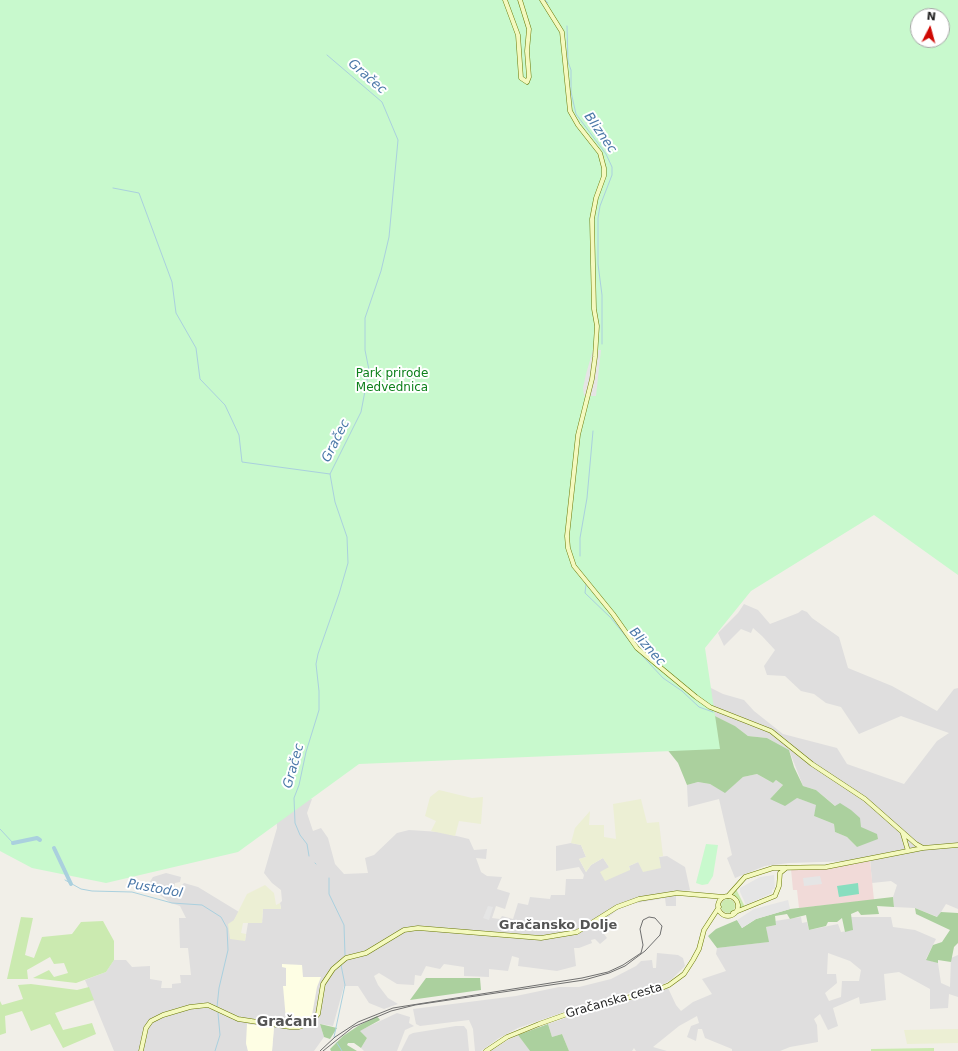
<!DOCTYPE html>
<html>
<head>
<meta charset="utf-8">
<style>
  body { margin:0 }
  #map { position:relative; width:958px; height:1051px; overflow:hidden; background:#f1efe8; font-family:"DejaVu Sans",sans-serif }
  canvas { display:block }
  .north { position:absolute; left:910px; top:8px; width:40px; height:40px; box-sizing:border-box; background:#fff; border:1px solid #a6a6a6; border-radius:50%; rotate:6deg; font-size:11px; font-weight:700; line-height:16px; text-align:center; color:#212121 }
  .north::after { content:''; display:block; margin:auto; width:14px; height:18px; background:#cf0904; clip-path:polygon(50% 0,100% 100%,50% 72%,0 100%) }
</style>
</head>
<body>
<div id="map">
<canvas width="958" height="1051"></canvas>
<div class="north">N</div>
</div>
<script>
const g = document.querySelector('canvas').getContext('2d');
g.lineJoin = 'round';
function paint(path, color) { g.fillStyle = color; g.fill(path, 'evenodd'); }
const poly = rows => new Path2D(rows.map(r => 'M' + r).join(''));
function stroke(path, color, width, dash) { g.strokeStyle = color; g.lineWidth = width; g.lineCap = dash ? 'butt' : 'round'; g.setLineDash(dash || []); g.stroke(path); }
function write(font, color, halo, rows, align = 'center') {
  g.font = font + ' "DejaVu Sans",sans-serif'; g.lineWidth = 4; g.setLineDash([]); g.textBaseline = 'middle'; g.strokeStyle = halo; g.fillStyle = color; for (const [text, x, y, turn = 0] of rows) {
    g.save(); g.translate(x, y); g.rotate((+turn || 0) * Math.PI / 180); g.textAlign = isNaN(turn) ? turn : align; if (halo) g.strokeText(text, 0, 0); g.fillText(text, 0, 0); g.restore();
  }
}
const residential = poly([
  [744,604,758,610,770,624,798,613,802,610,807,612,812,618,839,637,848,668,892,686,937,711,954,689,958,688,958,909,946,904,938,917,915,908,894,907,893,897,897,885,891,881,872,883,870,858,853,861,789,863,765,866,735,878,727,858,732,855,719,799,688,807,687,785,698,782,710,784,725,792,743,777,757,774,773,783,776,780,783,785,770,799,797,798,817,805,814,816,834,824,835,832,847,837,857,847,861,827,816,790,803,786,789,750,767,738,748,736,735,726,713,715,697,681,723,694,744,700,754,711,783,734,837,748,847,764,904,784,937,741,949,733,901,716,859,734,841,707,826,703,814,694,801,691,785,676,767,675,764,666,775,650,762,636,753,628,751,633,741,629,724,646,718,633,738,613],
  [275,790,294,801,312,799,307,813,313,831,321,828,328,838,335,864,344,874,368,873,365,858,374,855,397,833,409,830,440,832,469,839,474,850,487,849,486,859,476,858,481,872,487,876,502,877,497,889,510,893,505,909,496,906,492,918,500,919,502,916,513,919,518,903,528,905,530,897,550,899,551,895,565,895,566,879,583,879,584,875,579,867,556,871,556,846,571,843,581,845,586,857,579,859,586,872,591,865,603,858,609,867,630,870,629,866,638,862,660,868,659,857,667,856,685,867,690,890,676,892,676,906,666,906,665,898,631,904,617,910,606,919,612,926,604,934,607,938,600,944,595,939,591,940,592,943,579,948,574,948,576,966,557,971,518,966,519,958,512,956,508,971,489,969,489,977,464,976,464,967,444,964,440,969,426,966,421,976,415,975,414,985,397,984,379,973,374,976,378,985,388,998,398,1004,384,1009,369,1003,358,986,344,986,333,1026,320,1024,324,1037,314,1051,272,1051,274,1027,246,1043,248,1051,114,1051,85,980,106,972,114,960,126,960,132,967,150,966,150,979,162,981,161,988,172,988,172,984,181,983,180,975,191,975,188,948,180,948,179,918,186,918,180,906,171,903,147,886,153,877,166,873,181,877,180,882,175,883,172,896,184,883,198,887,239,912,234,920,245,941,248,923,262,923,263,909,281,909,280,903,282,901,281,890,272,883,264,873,277,828],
  [801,917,802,923,807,922,809,930,838,924,841,932,852,930,851,917,891,917,893,927,915,930,936,939,926,959,938,963,941,983,950,987,951,958,958,955,958,997,949,994,948,1008,930,1009,930,989,899,972,884,974,886,1000,860,1004,859,997,833,1008,838,1026,828,1030,820,1014,814,1019,817,1025,818,1042,790,1047,780,1051,732,1051,732,1049,705,1038,702,1029,698,1029,696,1041,687,1037,691,1026,699,1023,697,1016,679,1026,653,1047,667,1051,636,1051,634,1048,632,1051,569,1051,562,1034,552,1037,548,1024,588,1010,658,993,668,988,676,1005,681,1011,693,1002,712,994,702,979,726,971,716,954,717,948,768,942,766,927,776,925,775,921],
  [828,953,850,961,861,970,859,981,842,981,841,997,829,1001,825,993,837,983,836,974,827,974],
  [657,953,678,955,683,958,685,966,672,979,664,984,590,1003,518,1028,499,1038,481,1051,475,1051,473,1029,469,1020,420,1026,416,1024,413,1009,516,996,559,987,579,987,611,979,636,966,641,961,652,960,653,968,656,968],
  [397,1013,410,1017,409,1023,414,1026,405,1030,397,1051,364,1051,361,1048,367,1038,359,1031],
  [456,1026,464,1026,467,1030,469,1051,401,1051,409,1035,413,1033],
  [518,1035,530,1051,491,1051,508,1040]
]);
const commercial = poly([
  [870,861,874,900,799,908,797,890,793,890,791,869,830,868]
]);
const education = poly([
  [282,964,302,965,303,977,321,977,317,987,312,1015,307,1019,295,1023,288,1023,286,1020,283,986,286,986,286,968,282,967],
  [247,1024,274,1027,272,1051,248,1051,246,1043]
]);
const farmland = poly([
  [439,790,472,798,483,797,481,824,459,821,455,836,431,831,436,821,425,816,430,797],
  [641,799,647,823,659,822,663,856,659,857,661,868,643,872,638,862,629,866,630,870,605,881,600,872,609,867,603,858,591,865,586,872,579,859,586,857,581,845,571,843,575,828,590,811,589,825,604,825,604,837,616,839,613,804],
  [265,885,274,893,276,905,280,903,281,909,263,909,262,923,243,923,241,933,246,934,245,941,230,939,228,924,234,920,247,894],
  [958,1029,958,1043,907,1044,904,1030]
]);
const grass = poly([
  [736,889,745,907,739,910,739,901,733,895],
  '721 906a7 7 0 1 1 14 0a7 7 0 1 1-14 0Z',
  [21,917,33,918,25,955,34,958,42,937,72,934,81,922,103,921,114,941,114,960,106,972,76,983,33,978,49,970,54,977,68,973,64,963,54,964,50,957,27,970,28,979,7,979],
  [31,984,77,990,89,987,94,1000,55,1013,63,1030,92,1023,96,1034,63,1048,50,1024,31,1031,22,1011,5,1016,6,1033,0,1035,0,1001,2,1005,23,999,18,985],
  [934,1048,934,1051,871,1051,871,1049]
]);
const forest = poly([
  [713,715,735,726,748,736,767,738,789,750,794,767,803,786,816,790,835,806,840,803,851,810,860,818,861,827,877,834,878,839,857,847,847,837,835,832,834,824,814,816,816,805,797,798,785,806,770,799,783,785,776,780,773,783,757,774,743,777,725,793,710,784,698,782,687,785,678,763,662,743],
  [893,897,894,907,877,906,879,914,861,915,858,911,851,914,853,930,845,932,842,918,837,922,828,922,826,926,809,930,806,915,790,919,787,914,775,916,776,925,766,927,769,942,717,948,708,936,716,929,737,920,742,928,756,919,790,909],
  [915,908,937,917,941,912,958,913,958,943,954,947,951,962,938,960,938,963,926,960,933,945,942,942,950,930,916,914],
  [426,978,480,978,481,990,410,1000],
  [377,1016,380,1020,360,1031,367,1038,361,1048,354,1043,348,1043,347,1045,357,1051,331,1051,330,1049,343,1036,358,1026],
  [320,1024,337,1028,330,1039,324,1037],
  [548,1024,552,1037,562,1034,569,1051,530,1051,518,1035]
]);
const park = poly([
  [0,0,958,0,958,575,874,515,751,591,705,648,720,749,359,764,238,852,106,883,32,868,0,851],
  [918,16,942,16,942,40,918,40],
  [706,844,718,845,713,876,708,884,702,885,696,883]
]);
const pitch = poly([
  [858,883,859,894,839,897,837,886]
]);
const parking = poly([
  [593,350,601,350,596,396,584,396,583,388,586,374],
  [774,875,775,888,772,890,772,893,746,905,740,892,740,888,760,877],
  [820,876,822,884,804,886,803,878],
  [788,900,790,909,756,919,742,928,737,920,754,909],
  [488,906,493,907,489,920,483,918]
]);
const stream = poly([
  [545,0,548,3],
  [567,26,568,62,571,70,571,92,576,114,606,154,612,167,612,175,600,206,598,218,598,264,602,295,602,344],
  [113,188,139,193,172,282,176,313,196,348,200,379,225,405,239,435,242,462,330,474],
  [580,556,580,538,587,498,593,431],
  [586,584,585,593,611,618,632,644],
  [637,650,663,678,682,691,699,707,713,712],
  [0,829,13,843],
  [309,856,307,844,300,835,295,823,294,798,299,785,306,752,319,710,319,691,316,664,318,654,339,594,348,563,347,537,335,502,330,474,361,412,369,370,365,350,365,318,381,271,389,237,398,140,382,102,327,55],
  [315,863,316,864],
  [329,878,329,894,344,925,345,955],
  [65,880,81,889,92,891,132,892,172,903,202,905,221,917,227,928,228,950,219,988,217,1007],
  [334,1037,345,985,341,965],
  [337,1043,342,1051],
  [215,1051,220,1035,218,1013]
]);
const canal = poly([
  [13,843,37,838,40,840],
  [54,848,71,884]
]);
const secondary = poly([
  [505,0,518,35,521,78,527,82,529,77,527,51,529,29,520,0],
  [542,0,562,32,570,111,578,125,600,153,604,168,604,176,596,198,592,219,594,309,597,326,595,357,592,379,578,435,567,536,568,548,574,566,613,614,637,648,696,697,710,707,771,731,812,764,865,799,916,844,923,848],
  [903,834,908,851],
  [728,896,745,877,773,868,826,867,923,848,958,845],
  '718 906a10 10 0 1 1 20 0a10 10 0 1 1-20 0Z',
  [733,913,775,896,779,886,780,873,786,868],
  [141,1051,146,1028,151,1021,163,1015,190,1007,208,1005,238,1019,290,1027,299,1027,310,1023,318,1014,323,984,333,969,346,958,366,953,404,930,418,928,541,938,577,932,617,907,639,899,677,893,724,897],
  [486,1051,507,1037,539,1024,587,1007,652,992,669,985,684,974,693,960,699,949,704,930,719,907]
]);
const tram = poly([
  [320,1051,335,1037,358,1022,393,1008,582,978,608,972,623,965,641,953,643,945,640,929,643,920,649,917,655,918,662,926,660,935,645,951,625,966,609,973,584,980,415,1005,391,1011,353,1027,323,1051]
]);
const parkNames = [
  ["Park prirode",392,374],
  ["Medvednica",392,388]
];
const streetNames = [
  ["Gračanska cesta",614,1001,-16]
];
const waterNames = [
  ["Gračec",367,77,41],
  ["Bliznec",600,133,55],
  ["Gračec",336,441,-63],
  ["Bliznec",647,647,48],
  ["Gračec",294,766,-74],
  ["Pustodol",155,889,10]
];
const neighbourhoodNames = [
  ["Gračansko Dolje",558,926]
];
const quarterNames = [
  ["Gračani",287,1022]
];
paint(residential, '#dfdede');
paint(commercial, '#f1dad8');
paint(education, '#fefee4');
paint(farmland, '#ecefd4');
paint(grass, '#cbeab0');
paint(forest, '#abd09e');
paint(park, '#c8f9cd');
paint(pitch, '#88debf');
paint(parking, '#e5e5e5');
stroke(stream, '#aad0de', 1);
stroke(canal, '#aad0de', 4);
stroke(secondary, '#6a7907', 5);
stroke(secondary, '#f4f9bf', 4);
stroke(tram, '#6f6f6f', 1);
write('12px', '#0e801b', '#fff', parkNames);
write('12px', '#212121', '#fff', streetNames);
write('italic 13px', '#4b78a8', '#fff', waterNames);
write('bold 13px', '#545454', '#fff', neighbourhoodNames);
write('bold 14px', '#545454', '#fff', quarterNames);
</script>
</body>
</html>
